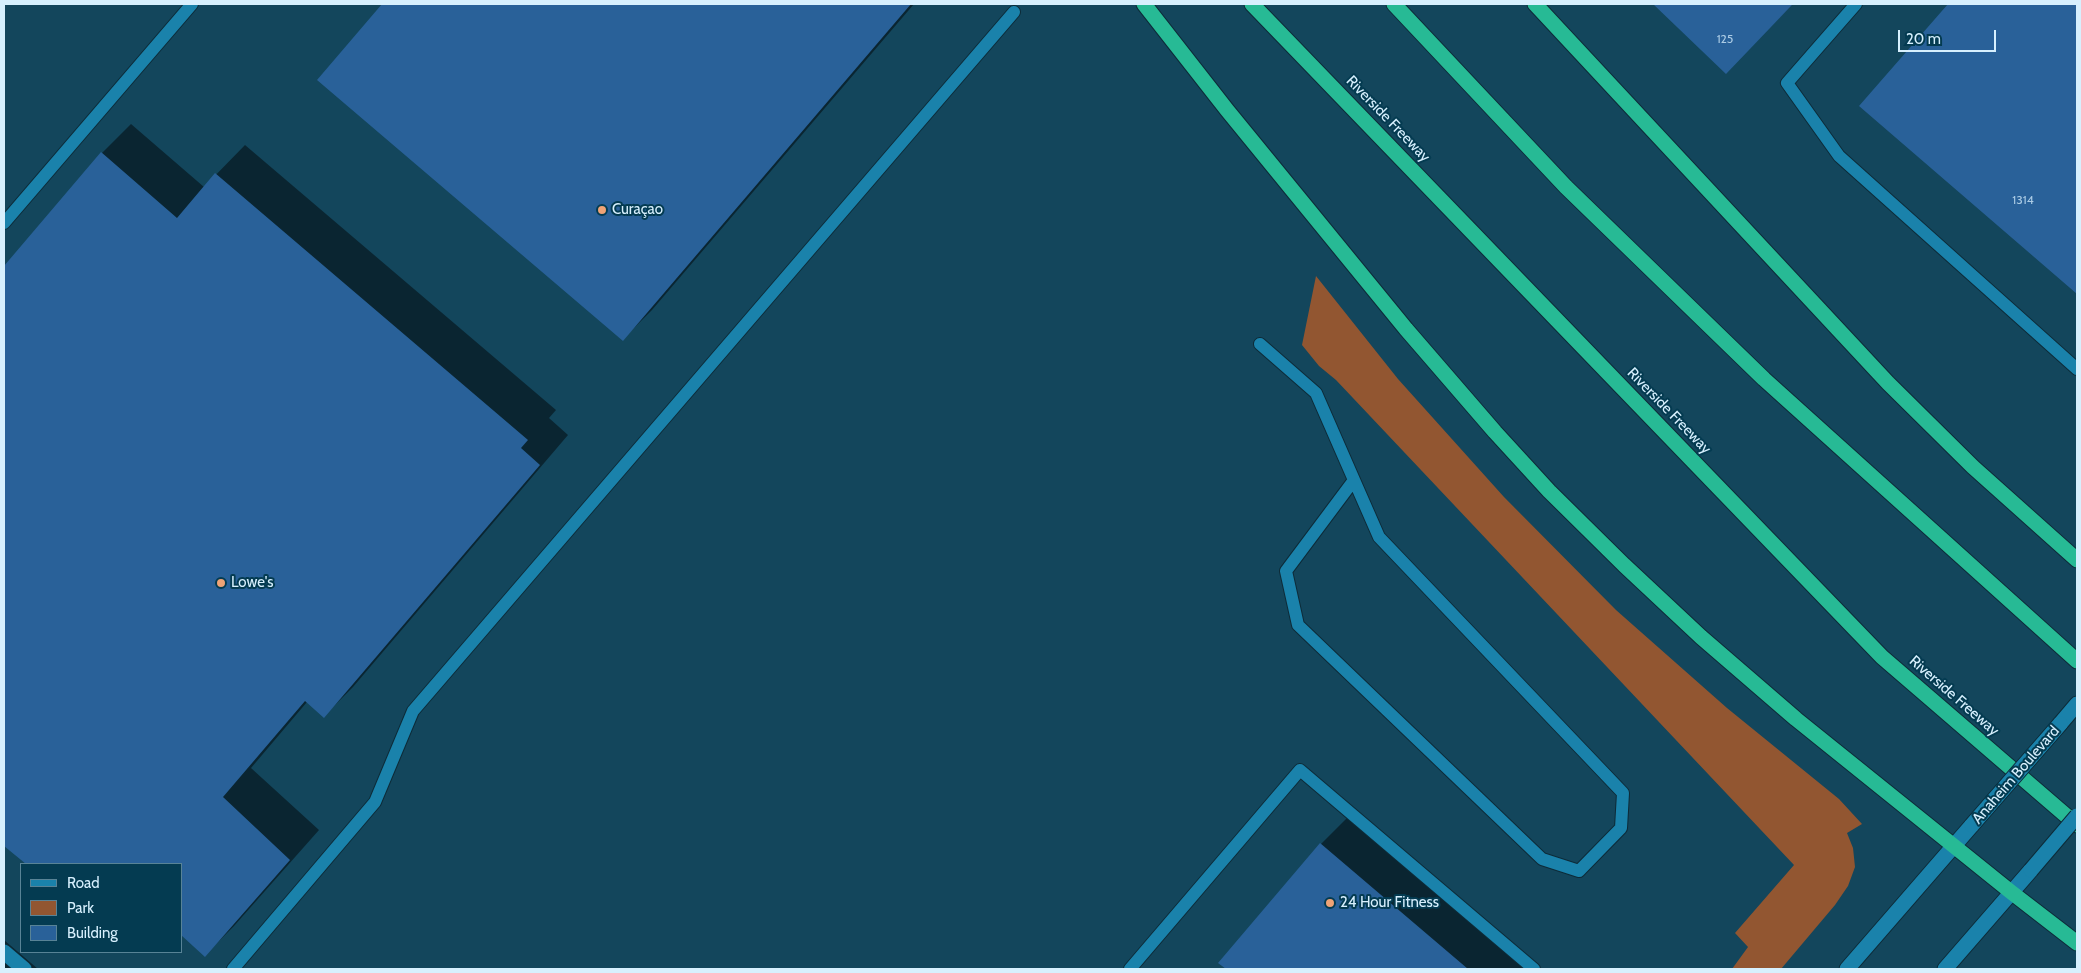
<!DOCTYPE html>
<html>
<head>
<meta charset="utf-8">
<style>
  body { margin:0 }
  #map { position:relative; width:2081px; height:973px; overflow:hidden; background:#13465c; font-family:Cabin,sans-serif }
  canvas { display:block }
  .frame { position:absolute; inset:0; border:5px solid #d7f0fe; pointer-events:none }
  .legend { position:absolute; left:20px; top:863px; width:162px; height:90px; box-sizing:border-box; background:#043b51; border:1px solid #588396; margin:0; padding:6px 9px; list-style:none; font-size:15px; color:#d7f0fe }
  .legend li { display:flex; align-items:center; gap:10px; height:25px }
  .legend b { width:25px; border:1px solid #588396 }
  .scale { position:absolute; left:1898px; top:30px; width:98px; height:22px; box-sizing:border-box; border:2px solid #d7f0fe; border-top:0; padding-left:6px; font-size:15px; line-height:18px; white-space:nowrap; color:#d7f0fe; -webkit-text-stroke:4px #043b51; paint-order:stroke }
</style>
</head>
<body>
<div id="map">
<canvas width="2081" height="973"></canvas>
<div class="frame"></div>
<ul class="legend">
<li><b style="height:6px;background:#1a82ab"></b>Road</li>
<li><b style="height:14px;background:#925631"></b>Park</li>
<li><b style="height:14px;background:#296199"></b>Building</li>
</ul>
<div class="scale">20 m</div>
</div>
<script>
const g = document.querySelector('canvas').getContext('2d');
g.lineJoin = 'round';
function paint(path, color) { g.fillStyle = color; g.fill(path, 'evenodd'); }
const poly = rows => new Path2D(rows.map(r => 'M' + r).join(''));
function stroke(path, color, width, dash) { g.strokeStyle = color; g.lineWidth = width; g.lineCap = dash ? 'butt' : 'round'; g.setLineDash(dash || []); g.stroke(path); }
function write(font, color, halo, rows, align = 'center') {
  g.font = font + ' Cabin,sans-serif'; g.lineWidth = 4; g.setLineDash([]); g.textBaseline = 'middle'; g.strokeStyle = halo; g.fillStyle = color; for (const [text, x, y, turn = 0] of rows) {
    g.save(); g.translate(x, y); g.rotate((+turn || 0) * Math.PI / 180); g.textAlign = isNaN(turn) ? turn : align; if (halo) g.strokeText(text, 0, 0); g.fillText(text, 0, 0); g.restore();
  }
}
const green = poly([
  [1316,276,1398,379,1504,497,1616,610,1727,708,1839,799,1862,824,1847,833,1853,848,1855,867,1848,886,1835,905,1781,969,1732,969,1748,947,1735,933,1794,865,1336,380,1319,366,1302,345]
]);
const shadow = poly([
  [384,4,914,4,652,310,623,339,319,80],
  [1655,4,1793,4,1726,72],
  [1949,4,2077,4,2077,292,1861,106],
  [131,124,204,187,245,145,556,410,549,418,568,435,353,687,324,716,307,702,251,768,319,830,234,926,205,955,181,864,28,864,4,844,4,268,102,153],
  [1350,815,1531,969,1228,969,1220,962,1321,844],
  [4,940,38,969,4,969]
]);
const building = poly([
  [382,4,911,4,623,341,317,80],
  [1653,4,1793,4,1726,74],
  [1948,4,2077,4,2077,294,1859,106],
  [101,152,177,218,215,173,528,440,521,448,540,465,324,718,305,701,223,797,290,860,205,957,181,935,181,864,26,864,4,846,4,266],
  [1320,843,1468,969,1226,969,1218,963]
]);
const lane = poly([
  [1856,4,1787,83,1839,156,2077,369],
  [4,223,192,4],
  [1260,344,1316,393,1354,480,1379,537,1623,793,1621,828,1579,871,1542,859,1298,625,1286,571,1354,480],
  [233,969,375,802,413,711,1014,12],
  [1130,969,1300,770,1534,969]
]);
const street = poly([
  [4,952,24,969]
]);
const secondary = poly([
  [2060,724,2077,704],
  [1847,969,1972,825],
  [1945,969,2031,870]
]);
const highway = poly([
  [1144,4,1227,110,1406,329,1495,432,1549,491,1624,565,1701,637,1796,719,2011,892,2077,943],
  [1252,4,1882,657,2077,825],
  [1394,4,1566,187,1764,379,2077,661],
  [1535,4,1888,383,1973,467,2077,560]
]);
const secondaryBridge = poly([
  [1972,825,2060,724],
  [2031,870,2077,816]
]);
const markers = [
  [602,210,5,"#efa376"],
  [221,583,5,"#efa376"],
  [1330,903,5,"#efa376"]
];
const numberNames = [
  ["125",1725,39],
  ["1314",2023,200]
];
const streetNames = [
  ["Riverside Freeway",1388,119,46],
  ["Riverside Freeway",1669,411,46],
  ["Riverside Freeway",1954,696,41],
  ["Anaheim Boulevard",2016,775,-49]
];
const poiNames = [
  ["Curaçao",612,210],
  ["Lowe's",231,583],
  ["24 Hour Fitness",1340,903]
];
paint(green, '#925631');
paint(shadow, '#0007');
paint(building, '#296199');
stroke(lane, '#0d2b38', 14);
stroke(street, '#0d2b38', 17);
stroke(secondary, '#0d2b38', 17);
stroke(highway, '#0d2b38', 17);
stroke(lane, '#1a82ab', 12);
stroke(street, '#1a82ab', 15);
stroke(secondary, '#1a82ab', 15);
stroke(highway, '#27ba95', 15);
stroke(secondaryBridge, '#0d2b38', 17, []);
stroke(secondaryBridge, '#1a82ab', 15);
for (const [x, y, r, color] of markers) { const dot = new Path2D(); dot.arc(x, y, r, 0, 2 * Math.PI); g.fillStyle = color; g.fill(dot); stroke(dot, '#043b51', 2); }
write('12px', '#accce5', null, numberNames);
write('15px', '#d7f0fe', '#043b51', streetNames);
write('15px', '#d7f0fe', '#043b51', poiNames, 'left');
</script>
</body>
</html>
